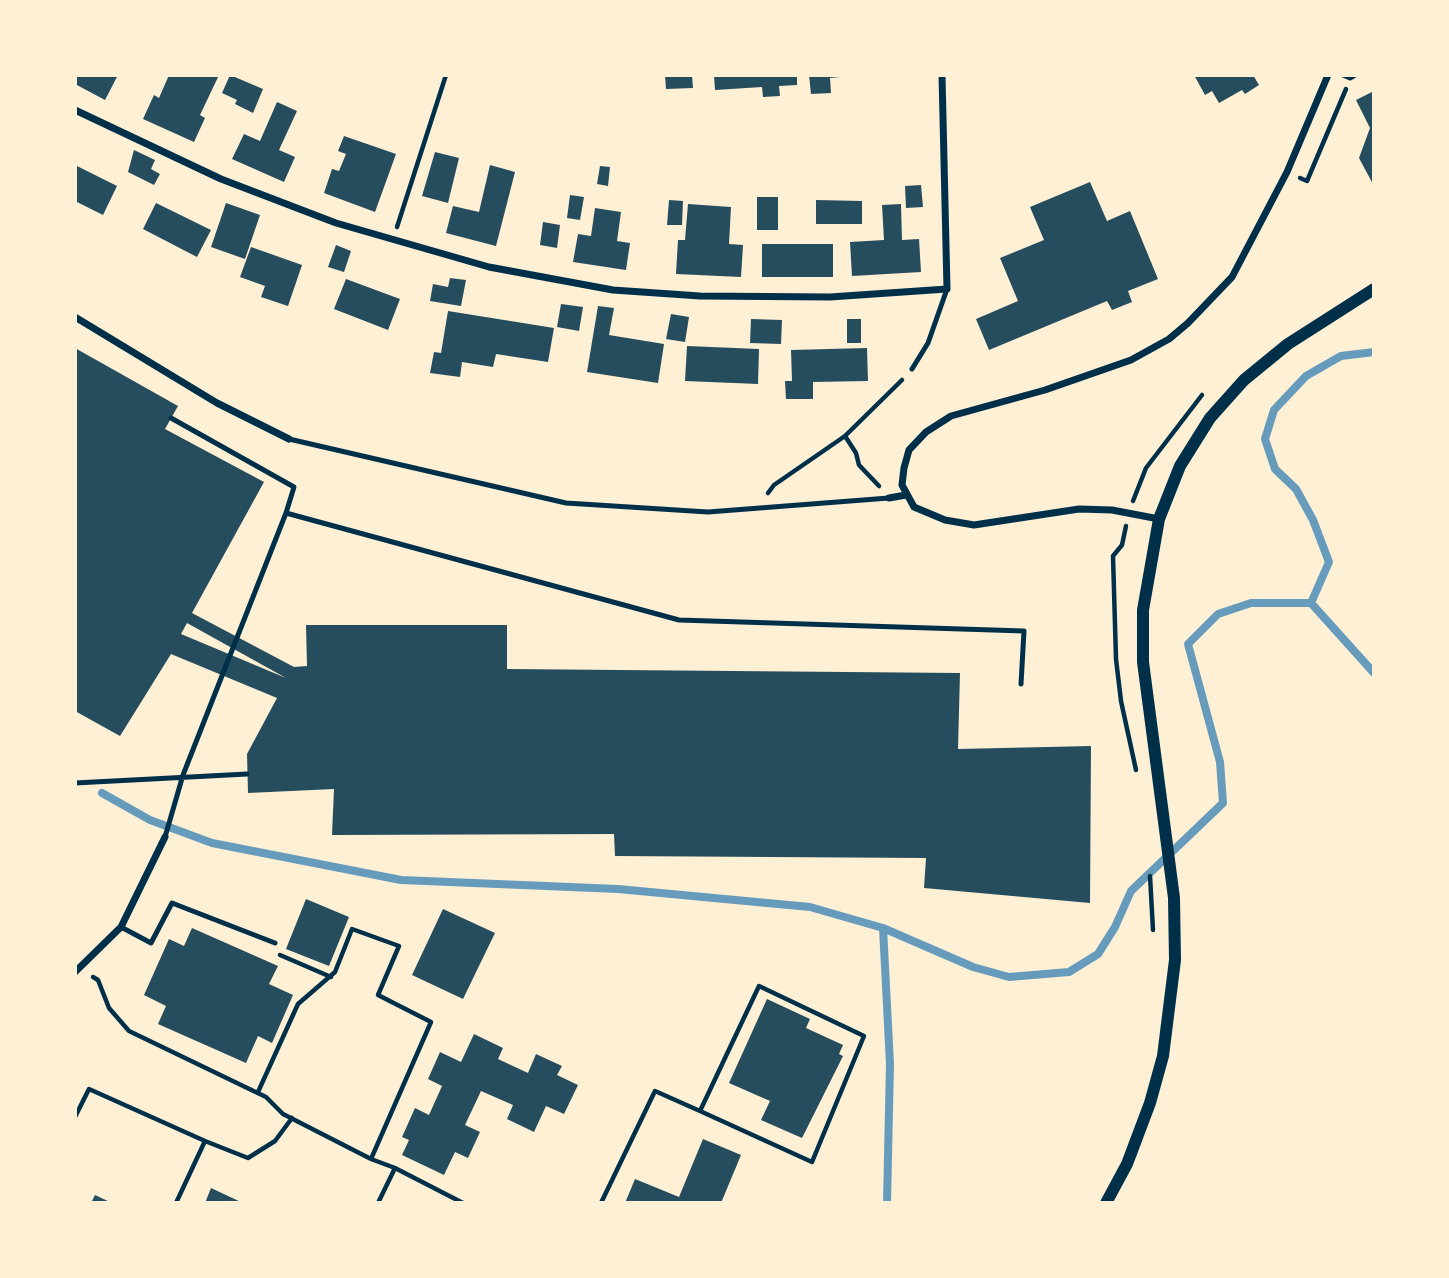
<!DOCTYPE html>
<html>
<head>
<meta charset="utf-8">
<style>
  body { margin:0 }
  #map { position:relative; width:1449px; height:1278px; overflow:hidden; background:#fdf0d5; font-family:Jost,sans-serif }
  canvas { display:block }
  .frame { position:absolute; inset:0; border:77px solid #fdf0d5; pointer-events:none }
</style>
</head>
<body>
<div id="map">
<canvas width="1449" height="1278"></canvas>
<div class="frame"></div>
</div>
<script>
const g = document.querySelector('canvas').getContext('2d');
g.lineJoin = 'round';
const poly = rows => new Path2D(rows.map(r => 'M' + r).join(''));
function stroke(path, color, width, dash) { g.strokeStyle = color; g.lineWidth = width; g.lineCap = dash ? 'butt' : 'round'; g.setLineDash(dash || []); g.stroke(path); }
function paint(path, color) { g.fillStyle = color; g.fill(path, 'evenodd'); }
const stream = poly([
  [1311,603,1374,673],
  [102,793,150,820,212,843,401,880,618,889,810,907,883,928,973,967,1009,977,1069,972,1098,954,1115,927,1131,891,1223,803,1220,762,1188,644,1218,614,1251,603,1311,603,1329,562,1313,520,1296,489,1275,469,1265,439,1274,410,1306,376,1341,356,1374,352],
  [883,928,890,1064,887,1203]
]);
const building = poly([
  [75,75,118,75,105,100,75,84],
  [169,75,219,75,200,115,205,118,194,142,143,119,154,95,159,98],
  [230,75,263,89,253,113,235,104,237,100,222,93],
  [665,75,692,75,693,88,666,89],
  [714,75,797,75,797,85,779,86,780,96,763,97,762,87,715,90],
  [809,75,840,75,840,77,830,78,831,93,811,94],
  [1194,75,1253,75,1259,85,1245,94,1242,90,1219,103,1212,91,1205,95],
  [1374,91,1374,186,1359,158,1370,128,1356,100],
  [277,102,297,111,279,150,295,157,284,182,232,159,244,134,260,141],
  [344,136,396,154,375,212,324,193,332,169,339,171,346,154,338,151],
  [134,150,155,160,151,169,160,174,154,185,128,172],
  [435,152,459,158,448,203,422,196],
  [75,165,117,186,103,215,75,201],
  [490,165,515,172,496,246,446,233,453,206,479,212],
  [600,166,610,167,608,186,597,184],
  [1090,182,1107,221,1130,211,1158,279,1128,291,1132,302,1112,310,1107,301,989,350,976,319,1018,301,1000,258,1044,240,1030,207],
  [921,185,923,207,906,208,905,186],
  [570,195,584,197,580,220,567,218],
  [757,197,778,197,778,230,757,230],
  [669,200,683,201,682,225,667,225],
  [816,200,862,201,862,224,816,224],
  [156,203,211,230,197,257,143,229],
  [226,203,260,215,245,259,211,247],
  [688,204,731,207,729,244,743,245,741,277,676,274,678,240,685,240],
  [901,204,902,240,919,239,921,272,852,276,850,242,884,240,882,205],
  [595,208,621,212,617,241,630,243,626,270,573,262,578,234,591,236],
  [543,222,560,225,557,248,540,245],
  [762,244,833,244,833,277,762,277],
  [336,245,351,251,344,272,328,267],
  [251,247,302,265,288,306,261,297,265,286,240,277],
  [450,278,466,280,461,306,430,301,433,284,448,287],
  [346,279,400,299,388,330,334,309],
  [561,304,583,307,579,331,557,327],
  [598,306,614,308,609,335,664,344,658,383,587,372],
  [448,311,554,328,548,362,496,354,493,367,462,362,460,377,430,373,434,352,441,353],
  [671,314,689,317,685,342,666,339],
  [751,319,782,320,781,344,750,343],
  [847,319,861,319,861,343,847,343],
  [687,346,759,349,758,384,685,381],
  [75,348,178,406,165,429,264,482,192,613,294,667,307,666,306,625,507,625,507,669,960,673,958,749,1091,746,1090,903,924,888,926,858,615,856,614,834,332,835,334,789,248,793,247,754,277,698,171,654,120,736,75,711],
  [187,623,286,678,181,634],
  [867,348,868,381,813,382,813,399,786,399,785,381,792,381,791,350],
  [306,899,349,917,329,966,286,949],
  [443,909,495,933,463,999,412,975],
  [192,928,278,966,269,984,293,995,272,1043,258,1036,246,1063,158,1024,166,1006,144,995,169,939,184,946],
  [767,999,810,1019,806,1028,843,1045,839,1054,843,1056,802,1138,761,1120,770,1101,729,1083],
  [474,1034,503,1048,498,1059,528,1073,536,1054,562,1066,557,1075,578,1085,564,1114,546,1106,534,1132,507,1119,513,1105,481,1091,465,1125,480,1132,468,1158,455,1152,444,1175,402,1155,409,1140,402,1137,415,1108,429,1115,442,1086,428,1079,440,1052,461,1062],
  [703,1139,741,1155,721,1203,625,1203,635,1179,679,1197],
  [211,1188,243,1203,205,1203],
  [95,1195,112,1203,91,1203]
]);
const path = poly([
  [1300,178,1307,181,1346,89],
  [397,227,446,75],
  [845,436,856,453,859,465,879,486],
  [768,493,774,485,845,436,902,380],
  [1133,501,1146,468,1202,395],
  [1126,526,1122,545,1113,556,1116,659,1121,701,1136,770],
  [1150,876,1153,930],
  [280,955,331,977],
  [93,977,98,980,109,1008,129,1031,266,1097,283,1114,371,1159,431,1022,378,995,399,946,352,929,335,972,298,1004,258,1092],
  [75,1117,89,1089,205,1141],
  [371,1159,395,1168,378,1203],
  [395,1168,463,1203],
  [176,1203,205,1141,248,1158,275,1141,292,1118],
  [601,1203,655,1091,700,1111,812,1162,864,1036,759,986,700,1111]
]);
const service = poly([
  [1343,75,1350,78,1355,75],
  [912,369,928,343,947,289],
  [171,418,294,487,286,513,679,620,1024,631,1021,684],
  [289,439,566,503,708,512,889,498],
  [75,783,247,774],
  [165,837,183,775,286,513],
  [121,927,151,943,172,903,275,943]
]);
const minor = poly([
  [75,110,221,179,336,223,489,267,613,290,700,296,830,297,947,289,942,75],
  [75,317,217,403,289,439],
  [889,498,906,495],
  [1159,519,1112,510,1079,509,974,525,945,520,914,507,902,485,904,468,909,450,926,432,951,416,1045,390,1131,360,1169,339,1188,323,1232,277,1287,172,1328,75],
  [75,972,121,927,165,837]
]);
const tertiary = poly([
  [1106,1203,1127,1164,1150,1103,1163,1056,1175,960,1174,898,1143,662,1143,610,1159,519,1180,466,1210,418,1244,380,1288,344,1374,289]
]);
stroke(stream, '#669bbc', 8);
paint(building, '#264d5e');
stroke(path, '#003049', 4.5);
stroke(service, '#003049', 5);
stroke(minor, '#003049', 7);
stroke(tertiary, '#003049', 12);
</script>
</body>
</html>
